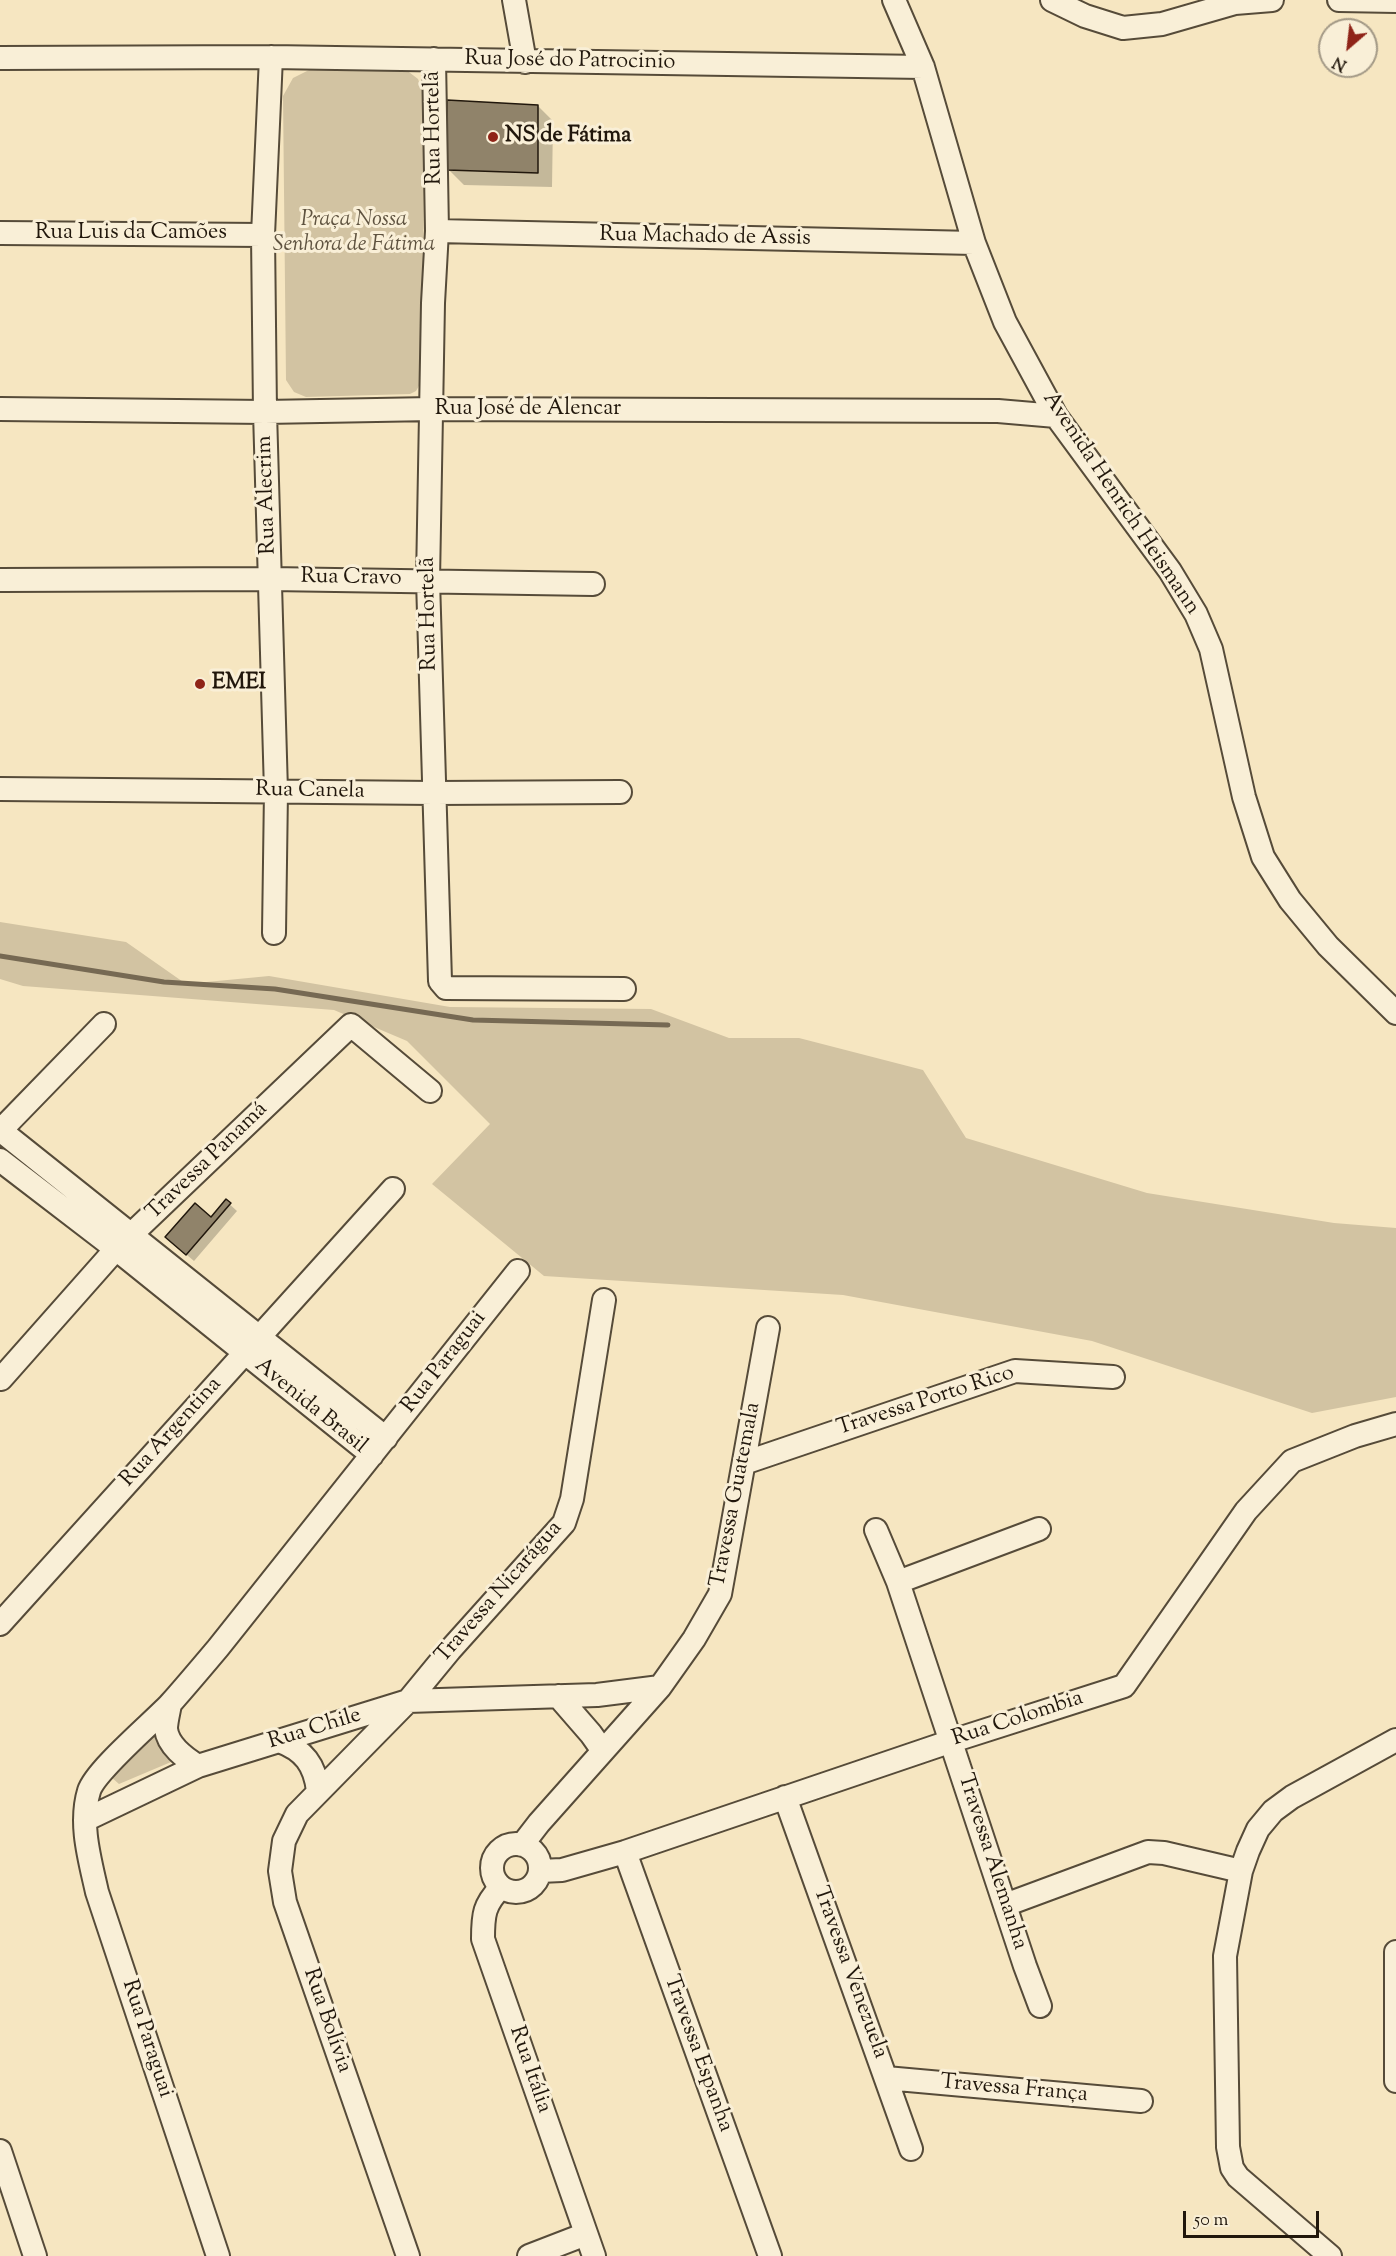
<!DOCTYPE html>
<meta charset="utf-8">
<style>
body{margin:0}
#map{position:relative;width:1396px;height:2256px;overflow:hidden;background:#f6e6c1;font-family:"Sorts Mill Goudy",serif}
canvas{display:block}
.north{position:absolute;left:1318px;top:18px;width:60px;height:60px;box-sizing:border-box;background:#f9efd7;border:2px solid #a39986;border-radius:50%;rotate:208deg;font-size:16px;font-weight:700;line-height:24px;text-align:center;color:#21170c}
.north::after{content:'';display:block;margin:auto;width:21px;height:27px;background:#8f2418;clip-path:polygon(50% 0,100% 100%,50% 72%,0 100%)}
.scale{position:absolute;left:1183px;top:2211px;width:136px;height:27px;box-sizing:border-box;border:3px solid #21170c;border-top:0;padding-left:8px;font-size:18px;line-height:21px;white-space:nowrap;color:#21170c;-webkit-text-stroke:4px #f9efd7;paint-order:stroke}
</style>
<div id="map">
<canvas width="1396" height="2256"></canvas>
<div class="north">N</div>
<div class="scale">50 m</div>
</div>
<script>
const ctx = document.querySelector('canvas').getContext('2d');
ctx.lineJoin = 'round';
function fillPath(path, color) {
  ctx.fillStyle = color;
  ctx.fill(path, 'evenodd');
}
function stroke(path, color, width, dash) {
  ctx.strokeStyle = color;
  ctx.lineWidth = width;
  ctx.lineCap = dash ? 'butt' : 'round';
  ctx.setLineDash(dash || []);
  ctx.stroke(path);
}
function label(font, color, halo, rows, align = 'center') {
  ctx.font = font + ' "Sorts Mill Goudy",serif';
  ctx.lineWidth = 6;
  ctx.setLineDash([]);
  ctx.textBaseline = 'middle';
  ctx.strokeStyle = halo;
  ctx.fillStyle = color;
  for (const [text, x, y, turn = 0] of rows) {
    ctx.save();
    ctx.translate(x, y);
    ctx.rotate((+turn || 0) * Math.PI / 180);
    ctx.textAlign = isNaN(turn) ? turn : align;
    if (halo) ctx.strokeText(text, 0, 0);
    ctx.fillText(text, 0, 0);
    ctx.restore();
  }
}
fillPath(new Path2D(`
 M311 69H405L418 79 424 95 423 379 416 391 410 394 306 397 294 392 286 380 283 96 293 78Z
 M0 922 126 942 186 984 269 976 450 1007 651 1009 729 1038H799L923 1070 966 1138 1147 1193 1334 1223 1396 1228V1397L1312 1413 1092 1341 843 1295 544 1276 432 1184 490 1124 407 1041 334 1010 23 986 0 979Z
 M148 1733 156 1734 174 1757 171 1762 119 1784 111 1777Z`), '#d2c3a2');
fillPath(new Path2D(`
 M538 106 553 121 552 187 464 185 449 170Z
 M226 1201 237 1211 194 1261 174 1244 211 1219Z`), '#0003');
stroke(new Path2D(`
 M0 956 164 982 275 989 473 1020 668 1025`), '#766953', 5);
const building = new Path2D(`
 M447 100 538 105V173L447 170Z
 M226 1199 231 1203 186 1255 165 1237 195 1203 211 1217Z`);
fillPath(building, '#90836a');
stroke(building, '#21170c', 1.5);
const minor = new Path2D(`
 M514 0 525 62
 M894 0 923 67 974 243 1005 322 1056 416 1170 571 1196 614 1211 649 1244 797 1263 857 1290 900 1328 946 1396 1013
 M1052 0 1085 16 1123 28 1162 24 1235 3 1272 0
 M1339 0 1396 1
 M271 57 263 235 265 412 276 791 274 933
 M0 58 271 57 923 67
 M434 59 437 231 433 303 428 580 440 981 446 988 624 989
 M437 231 974 243
 M0 233 263 235
 M0 409 265 412 432 409 998 411 1056 416
 M0 580 271 579 593 584
 M0 789 434 793 620 792
 M0 1130 386 1438
 M0 1131 104 1024
 M0 1160 116 1249 372 1455
 M1 1379 116 1249 351 1025 430 1091
 M744 1463 1015 1371 1113 1377
 M876 1530 898 1582 1025 1966 1040 2006
 M898 1582 1039 1529
 M0 1624 393 1189
 M558 1696 591 1734 603 1751
 M170 1704C169 1711 166 1721 166 1729 168 1746 185 1758 198 1766
 M279 1741C304 1750 315 1765 318 1791
 M785 1797 911 2149
 M85 1820 198 1766 408 1701 597 1695 660 1687
 M492 1868a24 24 0 1 1 48 0a24 24 0 1 1-48 0Z
 M522 1845 539 1823 660 1687 694 1639 720 1594 768 1328
 M625 1852 770 2256
 M540 1871 562 1870 625 1852 952 1741 1124 1686 1246 1511 1292 1461 1355 1436 1396 1424
 M501 1887C484 1905 483 1914 483 1939L594 2256
 M1005 1905 1148 1852 1164 1853 1241 1871
 M1396 1952V2081
 M886 2078 1141 2101
 M0 2151 35 2256
 M218 2256 97 1892C90 1860 79 1824 89 1791 95 1771 152 1723 170 1704 186 1686 202 1667 218 1648L518 1271
 M408 2256 285 1902 280 1871 284 1841 297 1814 408 1701 450 1650 564 1523 572 1499 604 1300
 M529 2256 586 2234
 M1330 2256 1238 2177 1232 2168 1228 2147 1225 1956 1241 1871 1248 1851 1258 1829 1273 1811 1292 1797 1396 1740`);
stroke(minor, '#564b39', 26);
stroke(minor, '#f9efd7', 22);
for (const [x, y, r, color] of [
 [493,137,6,"#8f2418"],
 [200,684,6,"#8f2418"]
]) {
  const dot = new Path2D();
  dot.arc(x, y, r, 0, 2 * Math.PI);
  ctx.fillStyle = color;
  ctx.fill(dot);
  stroke(dot, '#f9efd7', 2);
}
label('22px', '#21170c', '#f9efd7', [
 ["Rua José do Patrocinio",570,62,1],
 ["Rua Hortelã",435,128,-91],
 ["Rua Luis da Camões",131,234],
 ["Rua Machado de Assis",705,238,1],
 ["Rua José de Alencar",528,410],
 ["Rua Alecrim",268,495,-92],
 ["Avenida Henrich Heismann",1120,504,56],
 ["Rua Cravo",351,579,1],
 ["Rua Hortelã",430,614,-91],
 ["Rua Canela",310,792,1],
 ["Travessa Panamá",208,1162,-44],
 ["Rua Paraguai",445,1363,-52],
 ["Travessa Porto Rico",926,1402,-18],
 ["Avenida Brasil",310,1407,39],
 ["Rua Argentina",172,1433,-48],
 ["Travessa Guatemala",737,1495,-79],
 ["Travessa Nicarágua",500,1593,-49],
 ["Rua Colombia",1018,1720,-18],
 ["Rua Chile",315,1730,-17],
 ["Travessa Alemanha",991,1862,72],
 ["Travessa Venezuela",849,1973,70],
 ["Rua Bolívia",326,2021,71],
 ["Rua Paraguai",146,2039,72],
 ["Travessa Espanha",697,2054,70],
 ["Rua Itália",529,2070,71],
 ["Travessa França",1014,2090,5]
]);
label('bold 22px', '#21170c', '#f9efd7', [
 ["NS de Fátima",505,137],
 ["EMEI",212,684]
], 'left');
label('italic 22px', '#5f5340', '#f9efd7', [
 ["Praça Nossa",354,221],
 ["Senhora de Fátima",354,246]
]);
</script>
